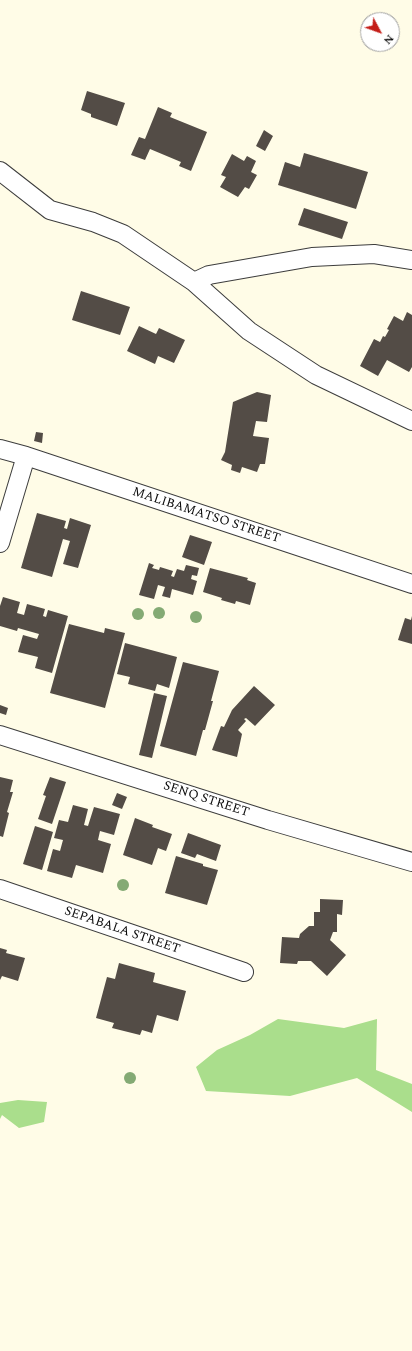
<!DOCTYPE html>
<style>
body{margin:0}
#map{position:relative;width:412px;height:1351px;overflow:hidden;background:#fffce7;font-family:Spectral,serif}
canvas{display:block}
.north{position:absolute;left:360px;top:12px;width:40px;height:40px;box-sizing:border-box;background:#fff;border:1px solid #9d9d9d;border-radius:50%;rotate:131deg;font-size:11px;font-weight:700;line-height:16px;text-align:center;color:#0a0a0a}
.north::after{content:'';display:block;margin:auto;width:14px;height:18px;background:#c41e18;clip-path:polygon(50% 0,100% 100%,50% 72%,0 100%)}
</style>
<div id="map">
<canvas width="412" height="1351"></canvas>
<div class="north">N</div>
</div>
<script>
const ctx = document.querySelector('canvas').getContext('2d');
ctx.lineJoin = 'round';
function fillPath(path, color) {
  ctx.fillStyle = color;
  ctx.fill(path, 'evenodd');
}
function stroke(path, color, width, dash) {
  ctx.strokeStyle = color;
  ctx.lineWidth = width;
  ctx.lineCap = dash ? 'butt' : 'round';
  ctx.setLineDash(dash || []);
  ctx.stroke(path);
}
function label(font, color, halo, rows, align = 'center') {
  ctx.font = font + ' Spectral,serif';
  ctx.lineWidth = 4;
  ctx.setLineDash([]);
  ctx.textBaseline = 'middle';
  ctx.strokeStyle = halo;
  ctx.fillStyle = color;
  for (const [text, x, y, turn = 0] of rows) {
    ctx.save();
    ctx.translate(x, y);
    ctx.rotate((+turn || 0) * Math.PI / 180);
    ctx.textAlign = isNaN(turn) ? turn : align;
    if (halo) ctx.strokeText(text, 0, 0);
    ctx.fillText(text, 0, 0);
    ctx.restore();
  }
}
fillPath(new Path2D(`
 M278 1019 344 1028 377 1019 376 1070 412 1084V1112L357 1078 290 1096 206 1091 196 1067 217 1050 250 1035Z
 M18 1100 47 1102 44 1122 19 1128 2 1115 0 1119V1103Z`), '#aade8c');
fillPath(new Path2D(`
 M87 91 125 103 117 126 91 117V114L81 110Z
 M158 107 172 113 170 117 207 132 191 171 179 166 181 162 150 149 145 160 131 155 139 137 145 139Z
 M264 130 273 136 265 151 256 146Z
 M304 153 368 172 356 209 278 185 285 162 300 167Z
 M232 154 244 161 247 156 256 161 251 172 257 175 249 189 245 187 238 197 220 187 226 177 221 175Z
 M304 208 348 222 342 239 298 225Z
 M81 291 130 307 120 335 72 320Z
 M407 312 412 315V367L409 372 387 360 378 376 360 366 374 339 380 342 383 336 385 337 389 330 387 329 394 316 403 321Z
 M139 326 156 334 159 328 185 340 174 363 158 356 155 364 127 351Z
 M257 392 271 395 267 422 256 421 253 436 269 438 265 464H260L257 472 242 467 240 473 231 470 232 465 221 460 225 452 233 402Z
 M36 432 43 433 42 443 34 441Z
 M37 513 66 521 64 528 67 529 70 518 91 525 78 568 63 564 70 541 63 539 52 577 21 568Z
 M190 535 212 542 204 565 182 557Z
 M149 563 154 565 152 568 159 570 160 567 173 571 171 576 174 577 177 569 184 571 186 565 199 568 197 576 192 575 191 579 197 581 193 595 172 589 170 598 162 596 165 587 158 585 154 599 139 595Z
 M210 568 248 578 247 580 256 583 250 605 236 601 235 604 221 600 222 598 203 592Z
 M3 597 20 602 17 613 24 615 27 604 45 609 43 616 46 617 48 610 68 616 52 673 35 668 38 657 18 652 23 635 37 639 39 634 18 628 17 631 0 626V606Z
 M412 616V644L398 640 405 618 411 620Z
 M69 624 104 633 105 628 125 633 105 708 50 693Z
 M125 643 177 657 169 688 157 684 155 691 128 684 130 677 117 674Z
 M183 662 219 671 211 701H213L205 730H203L196 756 160 746Z
 M254 686 275 705 255 726 246 718 244 719 246 721 238 730 242 734 237 757 212 750 221 726 224 727 232 710Z
 M154 693 167 696 152 758 139 755Z
 M0 705 8 708 6 715 0 713Z
 M0 777 13 780 10 792H13L7 812 9 813 3 837 0 836Z
 M50 777 66 782 52 824 38 819 46 796 43 795Z
 M117 793 127 797 122 809 112 805Z
 M73 805 88 809 84 825 88 826 94 807 120 814 114 835 100 831 98 840 111 844 103 873 76 865 72 878 47 871 53 849 60 851 63 840 54 838 59 820 68 822Z
 M135 818 153 825 152 827 172 834 166 851 158 848 152 865 123 855Z
 M35 826 53 832 42 870 23 864Z
 M188 833 221 845 216 861 197 854 195 858 181 853Z
 M176 856 203 864V866L218 870 207 905 165 893Z
 M320 899 343 900 342 915 337 914V932H333L330 940 346 955 327 976 311 961H298L297 964 280 963 282 937 299 938 300 934 309 926H314V912H320Z
 M0 948 7 950 6 953 25 958 18 981 2 976 0 980Z
 M119 963 155 973 153 982 186 991 178 1021 157 1015 152 1033 142 1030 140 1035 112 1028 114 1023 96 1018 107 977 115 979Z`), '#534c46');
const minor = new Path2D(`
 M0 171 50 210 93 222 123 234 194 282 249 331 316 375 412 421
 M194 282 209 275 312 257 374 254 412 260
 M0 449 26 456 412 584
 M0 543 26 456
 M0 735 268 820 412 862
 M0 889 244 972`);
stroke(minor, '#3d3d3d', 20);
stroke(minor, '#fff', 18);
ctx.fillStyle = '#84aa74';
for (const [x, y] of [
 [159,613],
 [138,614],
 [196,617],
 [123,885],
 [130,1078]
]) {
  ctx.beginPath();
  ctx.arc(x, y, 6, 0, 2 * Math.PI);
  ctx.fill();
}
label('13px', '#0a0a0a', '#fff', [
 ["MALIBAMATSO STREET",206,516,18],
 ["SENQ STREET",206,800,18],
 ["SEPABALA STREET",122,931,19]
]);
</script>
